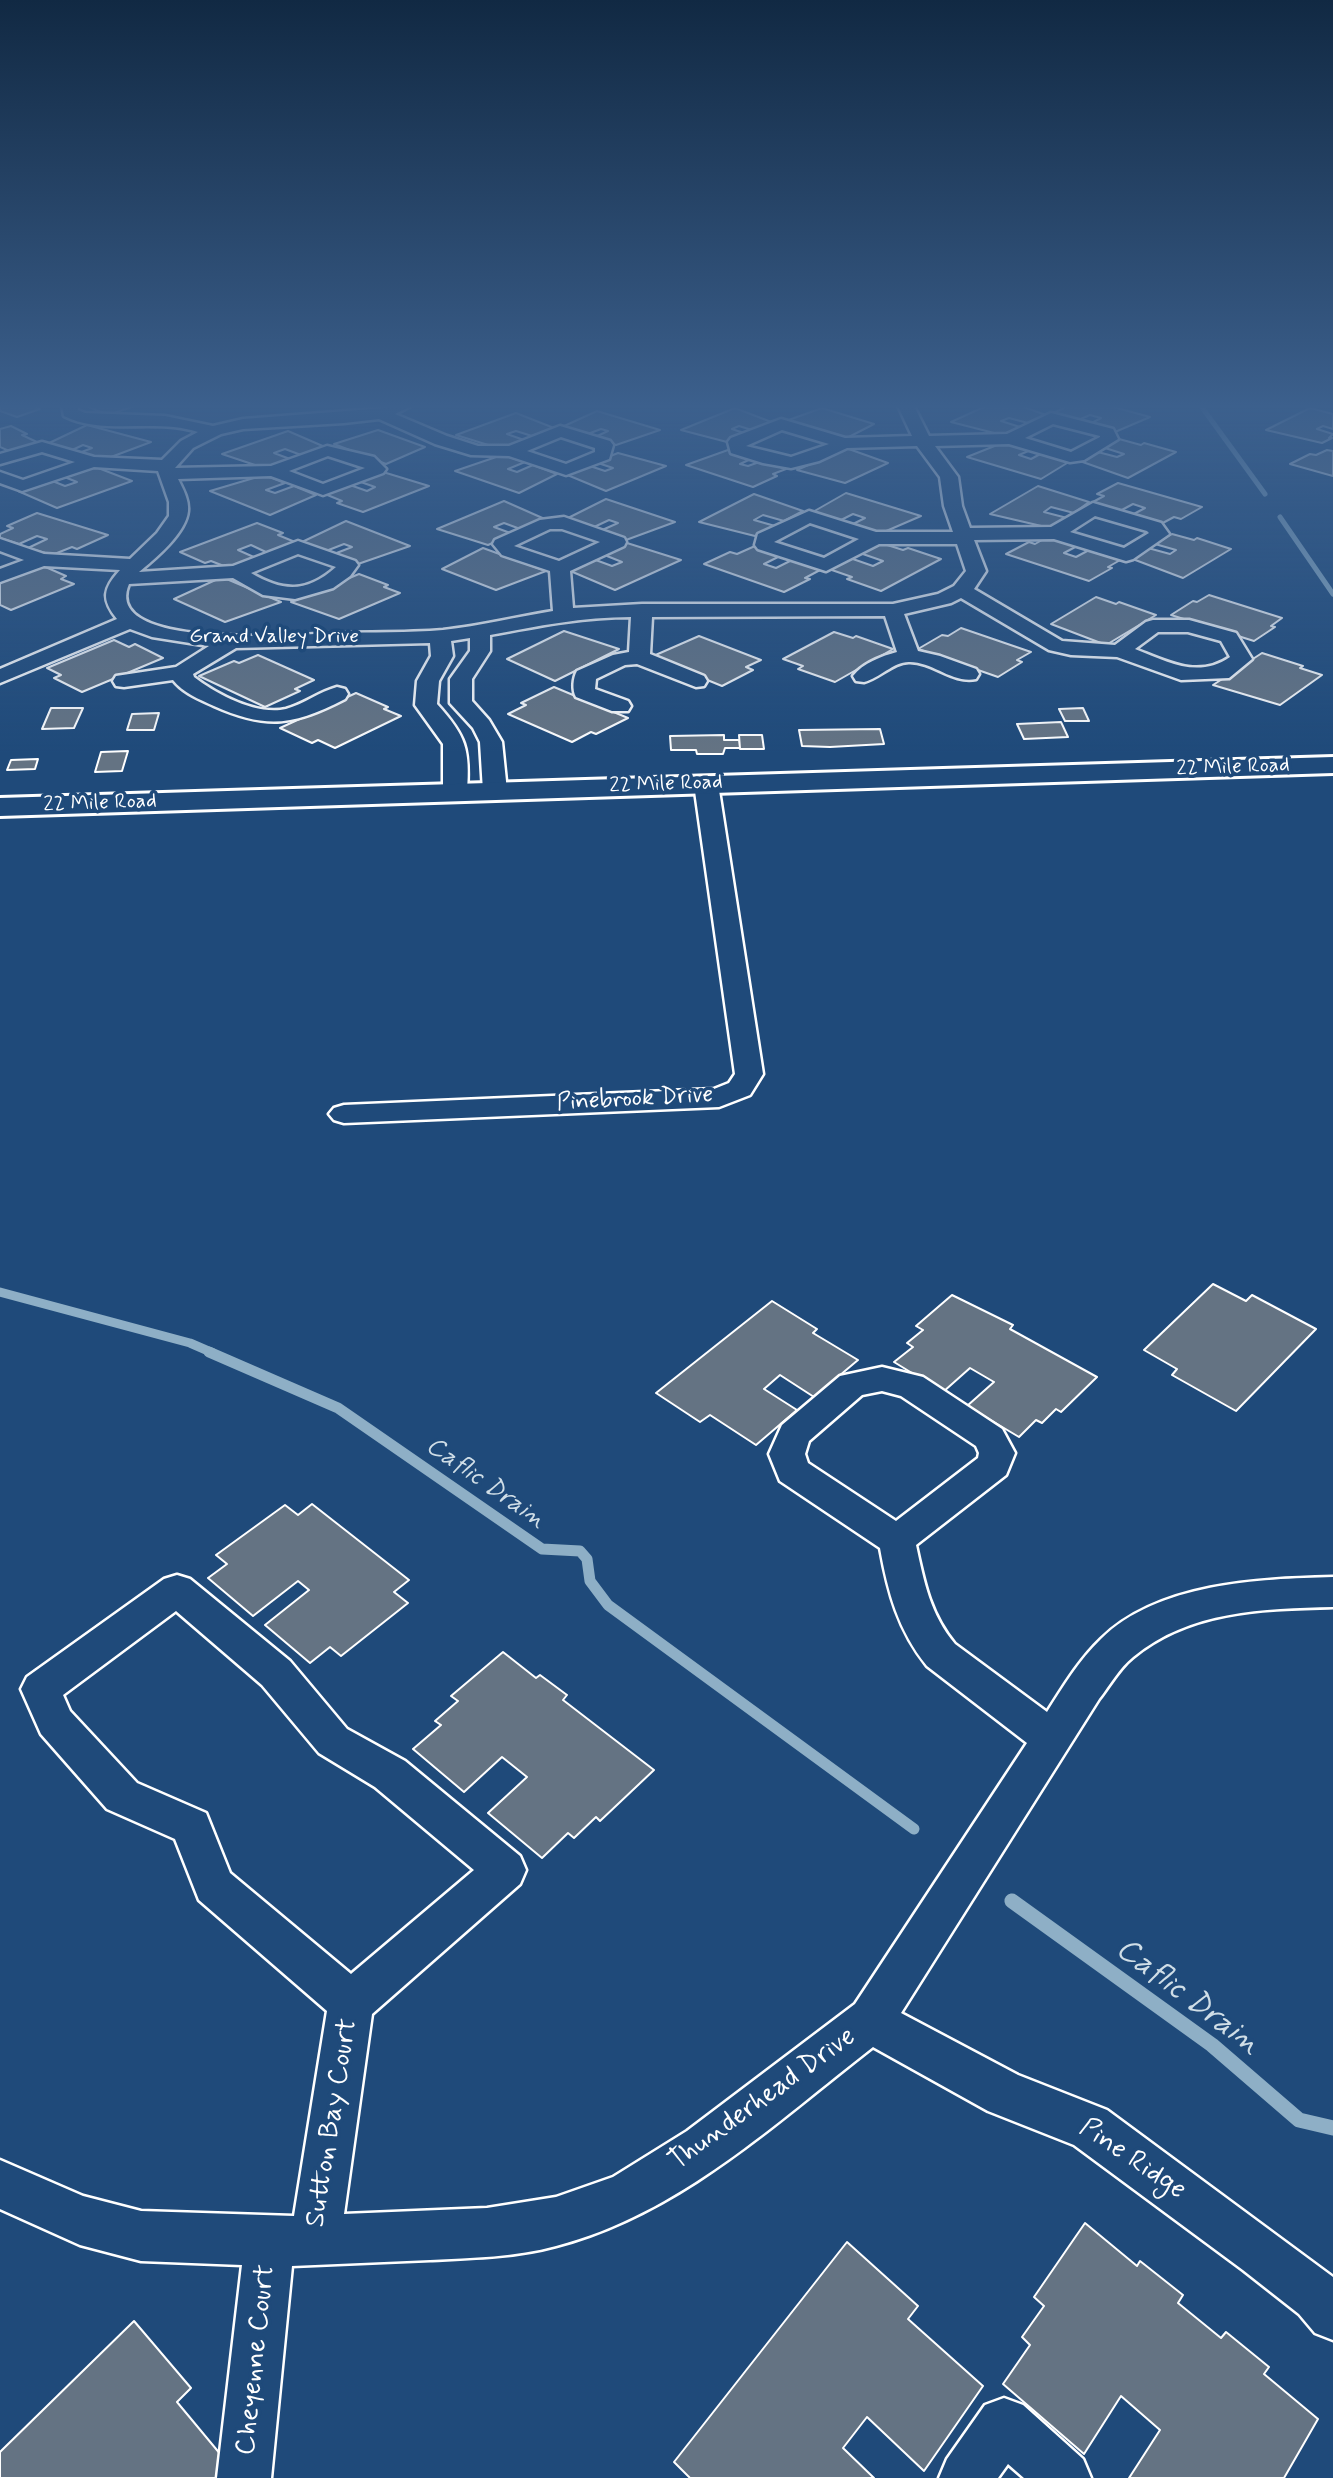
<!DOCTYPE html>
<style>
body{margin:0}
canvas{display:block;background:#1f4a7a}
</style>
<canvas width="1333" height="2478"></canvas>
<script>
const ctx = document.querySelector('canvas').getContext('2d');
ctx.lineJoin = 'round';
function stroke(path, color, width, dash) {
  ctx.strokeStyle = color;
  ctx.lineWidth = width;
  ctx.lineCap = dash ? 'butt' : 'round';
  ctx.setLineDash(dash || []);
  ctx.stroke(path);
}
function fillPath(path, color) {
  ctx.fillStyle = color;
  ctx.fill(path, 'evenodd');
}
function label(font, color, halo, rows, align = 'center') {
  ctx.font = font + ' Mynerve,sans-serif';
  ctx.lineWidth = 7;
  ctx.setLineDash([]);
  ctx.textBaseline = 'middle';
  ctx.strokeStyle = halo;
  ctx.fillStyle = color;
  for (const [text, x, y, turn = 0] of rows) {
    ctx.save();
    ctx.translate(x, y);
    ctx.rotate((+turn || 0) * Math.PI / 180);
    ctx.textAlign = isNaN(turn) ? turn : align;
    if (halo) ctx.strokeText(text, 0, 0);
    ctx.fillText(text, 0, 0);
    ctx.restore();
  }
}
stroke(new Path2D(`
 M1201 406 1265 494
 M1280 517 1333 594`), '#8eafc6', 5);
stroke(new Path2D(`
 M0 1292 190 1343 213 1353`), '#8eafc6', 9);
stroke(new Path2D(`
 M209 1352 338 1408 542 1549 580 1551 587 1559 590 1581 608 1605 914 1829`), '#8eafc6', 11);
stroke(new Path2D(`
 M1012 1901 1212 2045 1299 2120 1333 2128`), '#8eafc6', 15);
const building = new Path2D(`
 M0 406H39L36 407 40 409 17 417 0 411Z
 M86 406H135L108 415Z
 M986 406H1021L1046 415 1028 423 1009 418 1001 421 1020 427 1002 435 951 422Z
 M1110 406 1150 417 1115 432 1088 425 1101 418 1090 415 1076 421 1051 414 1064 408 1059 407Z
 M735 408 774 423 755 431 739 426 732 429 747 434 727 442 681 430Z
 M822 408 874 424 843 440 783 422Z
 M1310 408 1333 414V429L1323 426 1317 429 1333 434 1329 438H1332L1322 443 1266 430Z
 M597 411 660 430 616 445 593 438 608 431 601 429 585 435 562 427Z
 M516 413 554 428 532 436 516 431 507 434 524 440 501 449 456 435Z
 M87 425 151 442 103 460 79 453 92 448 83 445 70 451 47 444Z
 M11 426 27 434 22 435 39 443 9 451 0 447V429Z
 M378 430 425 447 386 464 334 444Z
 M288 431 325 447 301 455 285 449 274 453 290 459 264 468 222 454Z
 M1119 439 1141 445 1144 443 1176 452 1128 478 1077 460 1094 451 1117 457 1124 454 1102 447Z
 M1007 441 1033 449 1019 455 1031 459 1044 452 1072 460 1041 479 967 457Z
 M846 448 888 463 845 483 797 470Z
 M728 450 753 458 740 464 748 466 762 461 786 469 773 474 777 476 753 487 686 465Z
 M1327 450 1333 451V476L1290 464 1310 454 1316 455Z
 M618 453 666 466 606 491 565 474 587 465 605 471 613 468 595 462Z
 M502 455 525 462 508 469 517 472 533 465 557 474 519 493 455 471Z
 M93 466 132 481 57 508 18 491 50 480 65 486 77 482 62 476Z
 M383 472 429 486 363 512 337 503 342 501 325 494 350 485 367 491 375 487 358 481Z
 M264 475 285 483 266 490 275 493 294 486 316 495 270 515 210 491Z
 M1118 483 1202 507 1181 519 1174 517 1159 525 1130 516 1145 508 1133 504 1118 512 1091 503 1104 496 1097 494Z
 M1038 486 1089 502 1074 513 1051 507 1044 512 1067 518 1050 528 990 514Z
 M846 493 921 516 877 535 849 526 865 518 853 514 837 522 811 513Z
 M754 494 803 511 784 521 763 515 754 520 775 526 755 536 699 522Z
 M606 499 675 522 626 540 600 531 618 523 609 520 592 528 566 519Z
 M504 501 547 520 523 530 504 523 494 527 513 534 488 545 437 529Z
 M37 513 108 535 77 549 72 547 52 555 28 548 47 539 37 536 19 544 0 538V534L13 528 7 526Z
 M346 521 410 546 358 564 334 554 352 547 344 544 326 551 302 542Z
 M257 523 283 533 278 535 295 542 268 553 251 545 238 550 256 558 229 568 211 561 205 563 180 552Z
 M1172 534 1194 540 1197 538 1231 549 1183 578 1130 558 1148 548 1170 554 1176 550 1155 544Z
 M1049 536 1079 545 1064 553 1076 557 1091 549 1122 559 1108 567 1112 568 1089 581 1006 554 1029 542 1035 544Z
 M627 543 681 560 615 590 568 570 593 559 612 566 622 562 602 554Z
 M881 543 903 550 908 548 941 559 881 591 847 579 852 577 829 569 850 558 873 566 883 561 860 553Z
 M755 546 782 555 764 564 776 568 794 559 822 569 805 578 810 579 784 592 704 564 730 552 737 554Z
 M483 548 546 571 496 590 442 569Z
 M41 565 66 576 61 579 74 584 11 610 0 605V580Z
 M359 574 388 585 384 587 400 593 339 619 291 602Z
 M222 577 281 602 225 622 174 599Z
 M1209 595 1282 618 1271 626 1275 627 1254 641 1171 615 1193 601 1197 602Z
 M1096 597 1116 604 1119 602 1156 615 1106 645 1051 624Z
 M961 628 1031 652 1017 660 1022 662 998 677 918 649 942 635 948 636Z
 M564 631 619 649 555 681 507 659Z
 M834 632 853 638 856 636 893 649 835 682 798 669 803 666 783 659Z
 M699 636 761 660 746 667 753 670 722 686 651 657Z
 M114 640 129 647 135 644 163 658 82 692 54 678 61 675 47 668Z
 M1262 653 1303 666 1300 668 1322 675 1280 705 1213 685Z
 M258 655 314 680 295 689 300 691 265 707 199 676 234 661 239 663Z
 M554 687 628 718 596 734 591 732 572 742 508 714 526 705 521 703Z
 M356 693 388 707 384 709 401 716 335 748 318 740 312 743 280 728Z
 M51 708H83L74 728 42 729Z
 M1083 708 1089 721H1065L1059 709Z
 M159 713 154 730H127L132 714Z
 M1061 722 1068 737 1024 739 1017 724Z
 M880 729 884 744 830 747 802 746 799 730Z
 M724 735V740H739L740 748H725L723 754H697L696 750H671L670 736Z
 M739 735H762L764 749H740Z
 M128 751 122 771 95 772 101 752Z
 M38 759 35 769 7 770 11 760Z
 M1213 1284 1246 1301 1252 1295 1316 1329 1236 1411 1172 1375 1177 1369 1144 1350Z
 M952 1295 1013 1325 1010 1329 1097 1377 1061 1412 1056 1409 1042 1423 1036 1420 1019 1437 967 1406 994 1382 970 1368 943 1392 894 1362 913 1347 907 1343 923 1330 916 1326Z
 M772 1301 817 1329 813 1333 858 1360 814 1397 780 1375 764 1389 797 1410 756 1445 710 1415 700 1422 656 1393Z
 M312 1504 409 1580 394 1592 408 1603 341 1656 330 1647 310 1663 265 1625 309 1590 298 1581 253 1616 208 1578 227 1564 216 1555 285 1505 298 1515Z
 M503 1652 536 1678 540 1675 567 1695 563 1700 654 1770 600 1821 596 1817 574 1838 568 1833 542 1858 488 1813 527 1777 502 1757 464 1792 413 1749 441 1725 435 1721 458 1701 451 1696Z
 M1085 2223 1137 2266 1140 2261 1183 2295 1178 2303 1221 2338 1226 2332 1269 2367 1264 2374 1318 2419 1284 2478H1129L1160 2430 1121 2396 1084 2454 1003 2384 1030 2345 1022 2337 1044 2306 1034 2297Z
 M847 2242 918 2306 908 2319 983 2386 924 2471 867 2417 843 2448 874 2478H690L674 2462Z
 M134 2321 191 2388 177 2402 236 2473 231 2478H0V2452Z`);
fillPath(building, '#647383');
stroke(building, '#fff', 2);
const minor = new Path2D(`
 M62 406H78V410L85 413 165 416 213 426 243 419 411 406 395 414 447 436 478 446H509L560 426 610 441 613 445 609 459 566 475 509 456 471 455 435 444 379 419 344 423 243 429 221 434 193 448 175 468 271 466 327 446 374 457 386 469 383 473 323 495 271 476 178 479C183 489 189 500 188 511 186 533 155 559 139 572L233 566 298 541 355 561 358 565 350 576 333 588 295 599 263 595 233 578 129 584C100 652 304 634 336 633 372 632 408 633 443 630 480 626 516 617 553 611L550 571 502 555 493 544 495 540 540 520 564 517 624 538 626 542 624 546 570 571 573 608 642 604H893L938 594 954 586 966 571 957 544H879L826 571 758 549 755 545 758 534 809 511 876 532H953L944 506 940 477 917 446 847 448 819 461 791 468 763 463 731 453 728 442 731 438 781 419 845 438 912 436 898 406H914L929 436 1007 434 1051 413 1113 429 1118 439 1084 460 1070 462 1009 444 935 446 958 477 962 506 970 528 1051 527 1093 503 1161 523 1169 534 1133 559 1126 561 1054 539 974 540 986 571 974 589 1062 641 1115 645 1146 622 1153 620H1189L1236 633 1252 659 1229 678 1181 680 1117 657 1071 655 1049 650 961 598 951 603 904 614 918 651 940 656 976 669 979 674 976 679C953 684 933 662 910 662 894 661 880 678 864 682L856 681 853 676C863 663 882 656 897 652L885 616 652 617 650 654 704 676 707 681 704 686 696 687 637 664 625 665 596 679 595 689 628 701 631 706 628 711H612L576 697C572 690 573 678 577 671L613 655 629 652 631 617C583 617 538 626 490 635V651L472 679V701L489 720 502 742 507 791 503 796H487L483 791 480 742 473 728 450 703V679L470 651V638L451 641 453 656 439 681 437 704C466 736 470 749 467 792L463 797H447L443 792V744L415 705 417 681 431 656 430 643 236 648 193 674 194 677C216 694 257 716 286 709 304 704 319 692 337 687L345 689 348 694 345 699C294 725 268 730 214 706 199 699 183 693 173 680L124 687 116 686 113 681 116 676 176 667 209 646 152 637 130 629 0 683V669L117 619C101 599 103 589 120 570L44 566 0 582V569L24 560 0 551V539L44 554 130 559 157 533 169 516V502L158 471 94 467 22 491 0 483V472L23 480 75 462 42 452 0 464V454L42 442 94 457 162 460 181 441 198 432C155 418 104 436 64 416ZM1053 424 1100 436V437L1071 452 1025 438ZM782 430 829 444 791 457 746 446ZM561 437 595 448V452L566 464 527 451ZM328 456 365 468 323 484 289 471ZM1095 516 1147 531 1149 533 1124 548 1070 532ZM810 523 859 539 824 558 774 542ZM550 529H562L600 542 559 561 514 546ZM298 554 336 567C307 593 283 592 251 573ZM1158 632H1188L1221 641 1230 657C1198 679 1168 662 1135 649Z
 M706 777 714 779 718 784 763 1074 750 1095 719 1107 344 1123 334 1120 329 1114 334 1108 344 1105 714 1089 729 1083 735 1074 694 784 698 779Z
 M882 1367 923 1377 1002 1429 1015 1453 1006 1475 916 1545C924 1582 930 1614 955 1644L1047 1712C1063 1687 1079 1660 1101 1639 1158 1583 1258 1579 1333 1577V1607C1263 1609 1190 1610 1133 1657 1119 1668 1110 1685 1099 1699L901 2013 1018 2075 1107 2110 1333 2277V2340L1315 2333 1299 2314 1243 2270 1074 2145 988 2111 873 2047C775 2123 679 2214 556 2246 516 2257 472 2258 430 2260 384 2262 337 2264 292 2266L271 2478H217L242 2265 141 2261 80 2245 0 2209V2160L83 2196 141 2211 294 2216 327 2011 199 1900 175 1839 107 1809 41 1734 21 1689 27 1677 164 1579 177 1575 190 1579 290 1661 347 1729 405 1761 520 1856 526 1870 520 1884 372 2014 344 2214 487 2208 556 2197 613 2177 687 2131 855 2004 1027 1743 927 1666C898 1630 888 1592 880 1548L780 1481 769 1454 782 1425 840 1376ZM882 1391 901 1396 976 1446 979 1453 978 1458 896 1521 808 1463 805 1454 809 1441 862 1395ZM176 1611 262 1685 319 1753 375 1787 474 1870 351 1974 230 1873 206 1813 137 1783 70 1711 63 1695Z
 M1004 2398 1023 2405 1083 2459 1091 2478H1024L1008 2464 998 2478H939L947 2459 985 2405Z`);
const tertiary = new Path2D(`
 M1333 757V773L0 816V798Z`);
stroke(minor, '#fff', 5);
stroke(tertiary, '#fff', 6);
fillPath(minor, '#1f4a7a');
fillPath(tertiary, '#1f4a7a');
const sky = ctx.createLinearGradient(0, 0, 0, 753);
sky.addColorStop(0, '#112943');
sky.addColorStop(0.54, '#3c608d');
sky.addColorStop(1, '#3c608d00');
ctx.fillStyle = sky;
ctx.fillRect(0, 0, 1333, 753);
label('21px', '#fff', '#1f4a7a', [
 ["Grand Valley Drive",274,638],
 ["22 Mile Road",1233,768,-2],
 ["22 Mile Road",666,785,-2],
 ["22 Mile Road",100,804,-2]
]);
label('24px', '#fff', '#1f4a7a', [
 ["Pinebrook Drive",635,1100,-3]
]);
label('italic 26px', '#d0dee7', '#1f4a7a', [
 ["Caflic Drain",485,1484,35]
]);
label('28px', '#fff', '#1f4a7a', [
 ["Thunderhead Drive",763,2100,-36],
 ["Sutton Bay Court",333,2123,-81],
 ["Pine Ridge",1132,2160,34],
 ["Cheyenne Court",257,2360,-84]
]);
label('italic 32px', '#d0dee7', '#1f4a7a', [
 ["Caflic Drain",1187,1998,37]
]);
</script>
